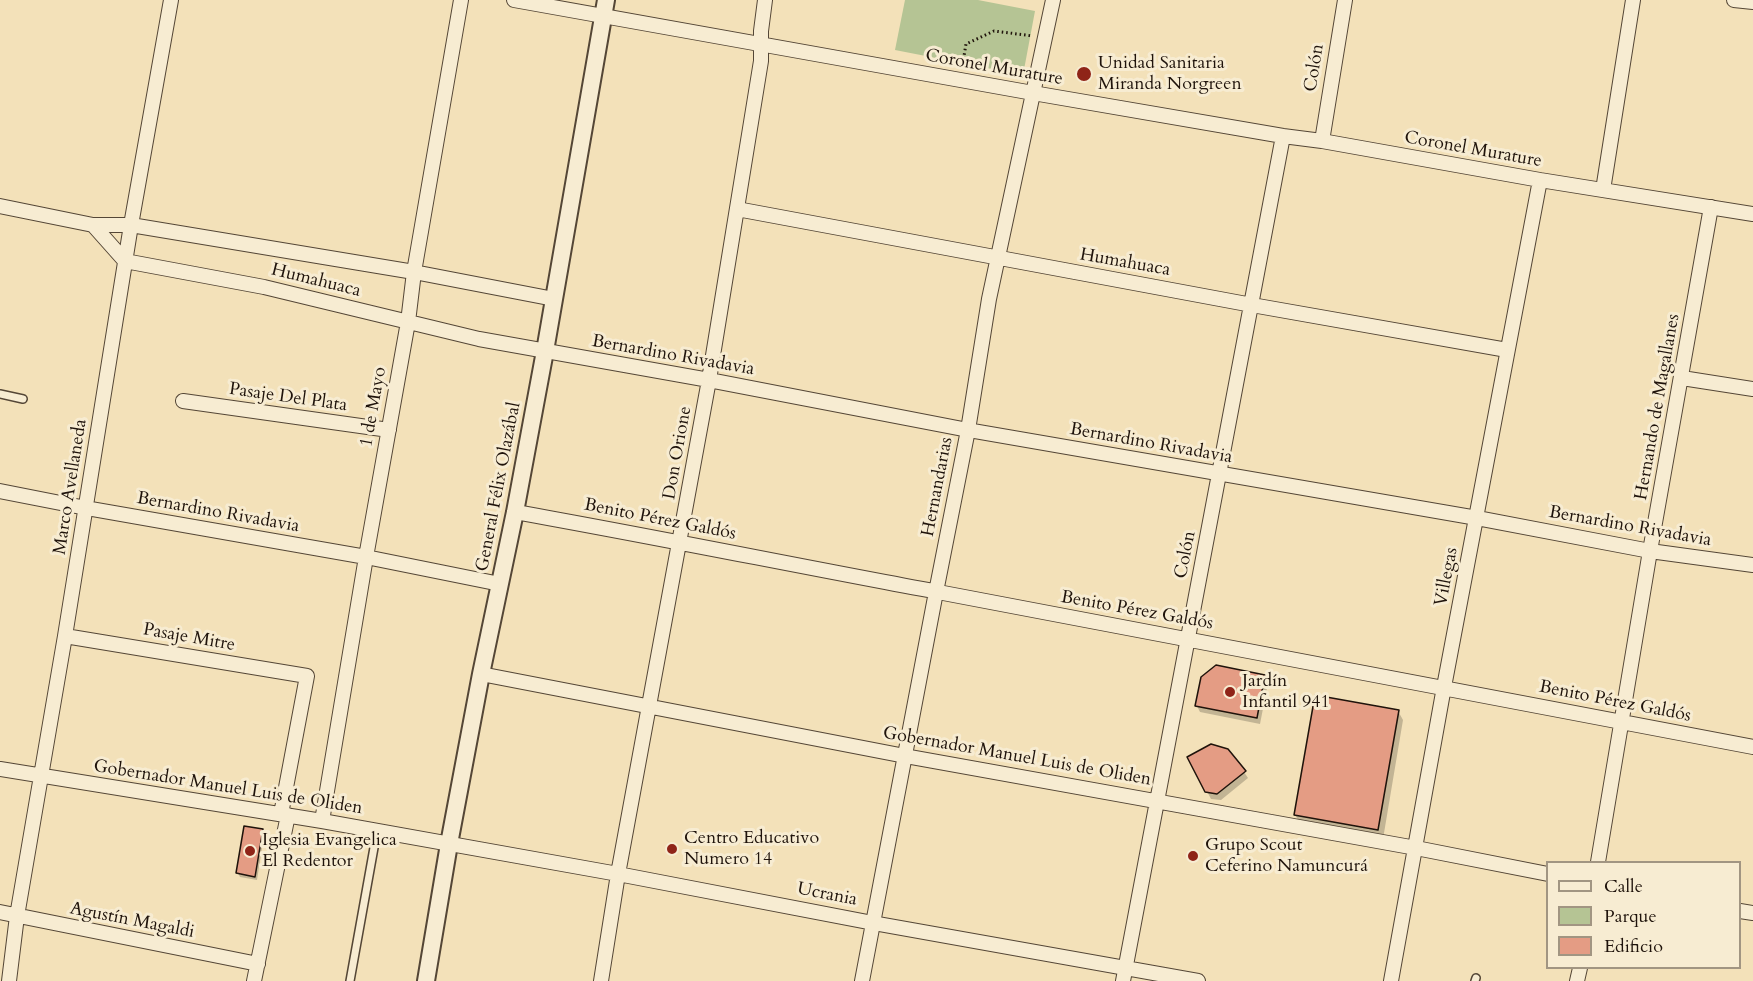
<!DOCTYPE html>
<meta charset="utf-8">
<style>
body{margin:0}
#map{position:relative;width:1753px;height:981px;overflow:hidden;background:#f3e1b9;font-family:Cardo,serif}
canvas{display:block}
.legend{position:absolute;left:1546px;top:861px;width:195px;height:108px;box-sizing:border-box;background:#f7ecd2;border:2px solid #a19582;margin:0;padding:8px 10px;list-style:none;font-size:18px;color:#1f130b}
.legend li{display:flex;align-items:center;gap:12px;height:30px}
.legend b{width:30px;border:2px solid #a19582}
</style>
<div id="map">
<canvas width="1753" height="981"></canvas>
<ul class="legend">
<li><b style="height:8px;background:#f7ecd2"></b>Calle</li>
<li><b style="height:16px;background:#b5c494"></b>Parque</li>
<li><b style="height:16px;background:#e49c84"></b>Edificio</li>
</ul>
</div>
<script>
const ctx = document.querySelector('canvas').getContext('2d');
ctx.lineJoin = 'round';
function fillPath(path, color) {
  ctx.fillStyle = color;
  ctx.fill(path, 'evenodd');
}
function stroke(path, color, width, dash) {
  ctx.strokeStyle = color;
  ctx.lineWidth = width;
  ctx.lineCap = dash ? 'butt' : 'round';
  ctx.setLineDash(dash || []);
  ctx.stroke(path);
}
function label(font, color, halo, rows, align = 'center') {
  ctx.font = font + ' Cardo,serif';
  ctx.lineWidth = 6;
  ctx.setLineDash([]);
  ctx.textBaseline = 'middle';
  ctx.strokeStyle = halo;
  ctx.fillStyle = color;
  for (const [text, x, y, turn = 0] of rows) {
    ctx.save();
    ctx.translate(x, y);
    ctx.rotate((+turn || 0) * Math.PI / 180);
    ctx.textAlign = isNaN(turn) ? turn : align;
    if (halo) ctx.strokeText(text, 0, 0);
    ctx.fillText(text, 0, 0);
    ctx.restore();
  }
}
fillPath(new Path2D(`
 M905 0H978L1035 11 1023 75 895 50Z`), '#b5c494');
fillPath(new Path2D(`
 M1264 676 1268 683 1260 724 1200 712 1197 706Z
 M1398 711 1403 720 1383 839 1301 824 1295 815Z
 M1189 757 1244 772 1248 778 1221 800 1211 799Z
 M262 831 264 835 257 880 240 877 238 873Z`), '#0003');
const building = new Path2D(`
 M1216 665 1265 675 1257 718 1195 706 1201 677Z
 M1315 695 1399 710 1378 830 1294 815Z
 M1211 744 1228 749 1246 771 1217 794 1205 792 1187 757Z
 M244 826 263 829 255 877 236 873Z`);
fillPath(building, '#e49c84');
stroke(building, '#1f130b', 1.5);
const service = new Path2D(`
 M0 394 23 399
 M350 981 377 831
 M1475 981 1476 978`);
const minor = new Path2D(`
 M514 0 1033 93 1283 136 1322 141 1540 180 1753 214
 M1734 0 1753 2
 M1322 141 1345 0
 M1603 190 1633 0
 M0 206 93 225H131L414 272 554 299
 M737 209 1252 305 1507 350
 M93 225 125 261 264 287 479 339 709 380 968 430 1477 518 1650 551 1753 565
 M1682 378 1753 389
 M183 401 389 430
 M0 491 86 508 366 557 500 584
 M515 512C656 537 797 566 938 592 1210 643 1482 694 1753 747
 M65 636 307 676 281 814
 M481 674 905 756 1416 848 1548 874
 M0 769 322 821 618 874 873 923 1198 981
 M322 821 366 557 408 322 414 272 461 0
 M1598 862 1650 551 1711 207
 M1740 911 1753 913
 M0 912 258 964
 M9 981 17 916 65 636 131 225 171 0
 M254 981 288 815
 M601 981 618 874 709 380 761 61V31L765 0
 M862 981 936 592 968 430 989 299 1053 0
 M1123 981 1283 136
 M1391 981 1444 687 1540 180
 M1577 981 1580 968`);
const tertiary = new Path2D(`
 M426 981 449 844 481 674 515 512 545 351 606 0`);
stroke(service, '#544636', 10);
stroke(minor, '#544636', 16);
stroke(tertiary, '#544636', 20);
stroke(new Path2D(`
 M962 68 966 44 994 31 1033 36`), '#1f130b', 3, [1.5, 3]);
stroke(service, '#f7ecd2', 7);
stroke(minor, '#f7ecd2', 14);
stroke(tertiary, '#f7ecd2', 16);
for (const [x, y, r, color] of [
 [1084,74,8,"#8f2418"],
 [1230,692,6,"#8f2418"],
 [672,849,6,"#8f2418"],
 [250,851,6,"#8f2418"],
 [1193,856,6,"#8f2418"]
]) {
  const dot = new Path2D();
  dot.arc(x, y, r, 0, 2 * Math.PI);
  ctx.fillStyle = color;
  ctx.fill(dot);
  stroke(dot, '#f7ecd2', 2);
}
label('18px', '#1f130b', '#f7ecd2', [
 ["Unidad Sanitaria",1098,64],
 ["Miranda Norgreen",1098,85],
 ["Jardín",1242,682],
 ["Infantil 941",1242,703],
 ["Centro Educativo",684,839],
 ["Numero 14",684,860],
 ["Iglesia Evangelica",262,841],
 ["El Redentor",262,862],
 ["Grupo Scout",1205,846],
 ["Ceferino Namuncurá",1205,867]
], 'left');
label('18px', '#1f130b', '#f7ecd2', [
 ["Coronel Murature",994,68,10],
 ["Colón",1315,68,-81],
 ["Coronel Murature",1473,150,10],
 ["Humahuaca",1125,263,10],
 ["Humahuaca",316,281,14],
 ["Bernardino Rivadavia",673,356,10],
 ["Pasaje Del Plata",288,398,8],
 ["1 de Mayo",374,407,-80],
 ["Hernando de Magallanes",1658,407,-80],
 ["Bernardino Rivadavia",1151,444,10],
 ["Don Orione",678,453,-80],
 ["Marco Avellaneda",71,487,-81],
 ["General Félix Olazábal",499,487,-79],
 ["Hernandarias",938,487,-79],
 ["Bernardino Rivadavia",218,513,10],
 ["Benito Pérez Galdós",660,520,11],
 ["Bernardino Rivadavia",1630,527,10],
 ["Colón",1186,555,-79],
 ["Villegas",1447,577,-79],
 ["Benito Pérez Galdós",1137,611,10],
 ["Pasaje Mitre",189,638,10],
 ["Benito Pérez Galdós",1615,702,11],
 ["Gobernador Manuel Luis de Oliden",1017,757,10],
 ["Gobernador Manuel Luis de Oliden",228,788,9],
 ["Ucrania",827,895,11],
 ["Agustín Magaldi",132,921,11]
]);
</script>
